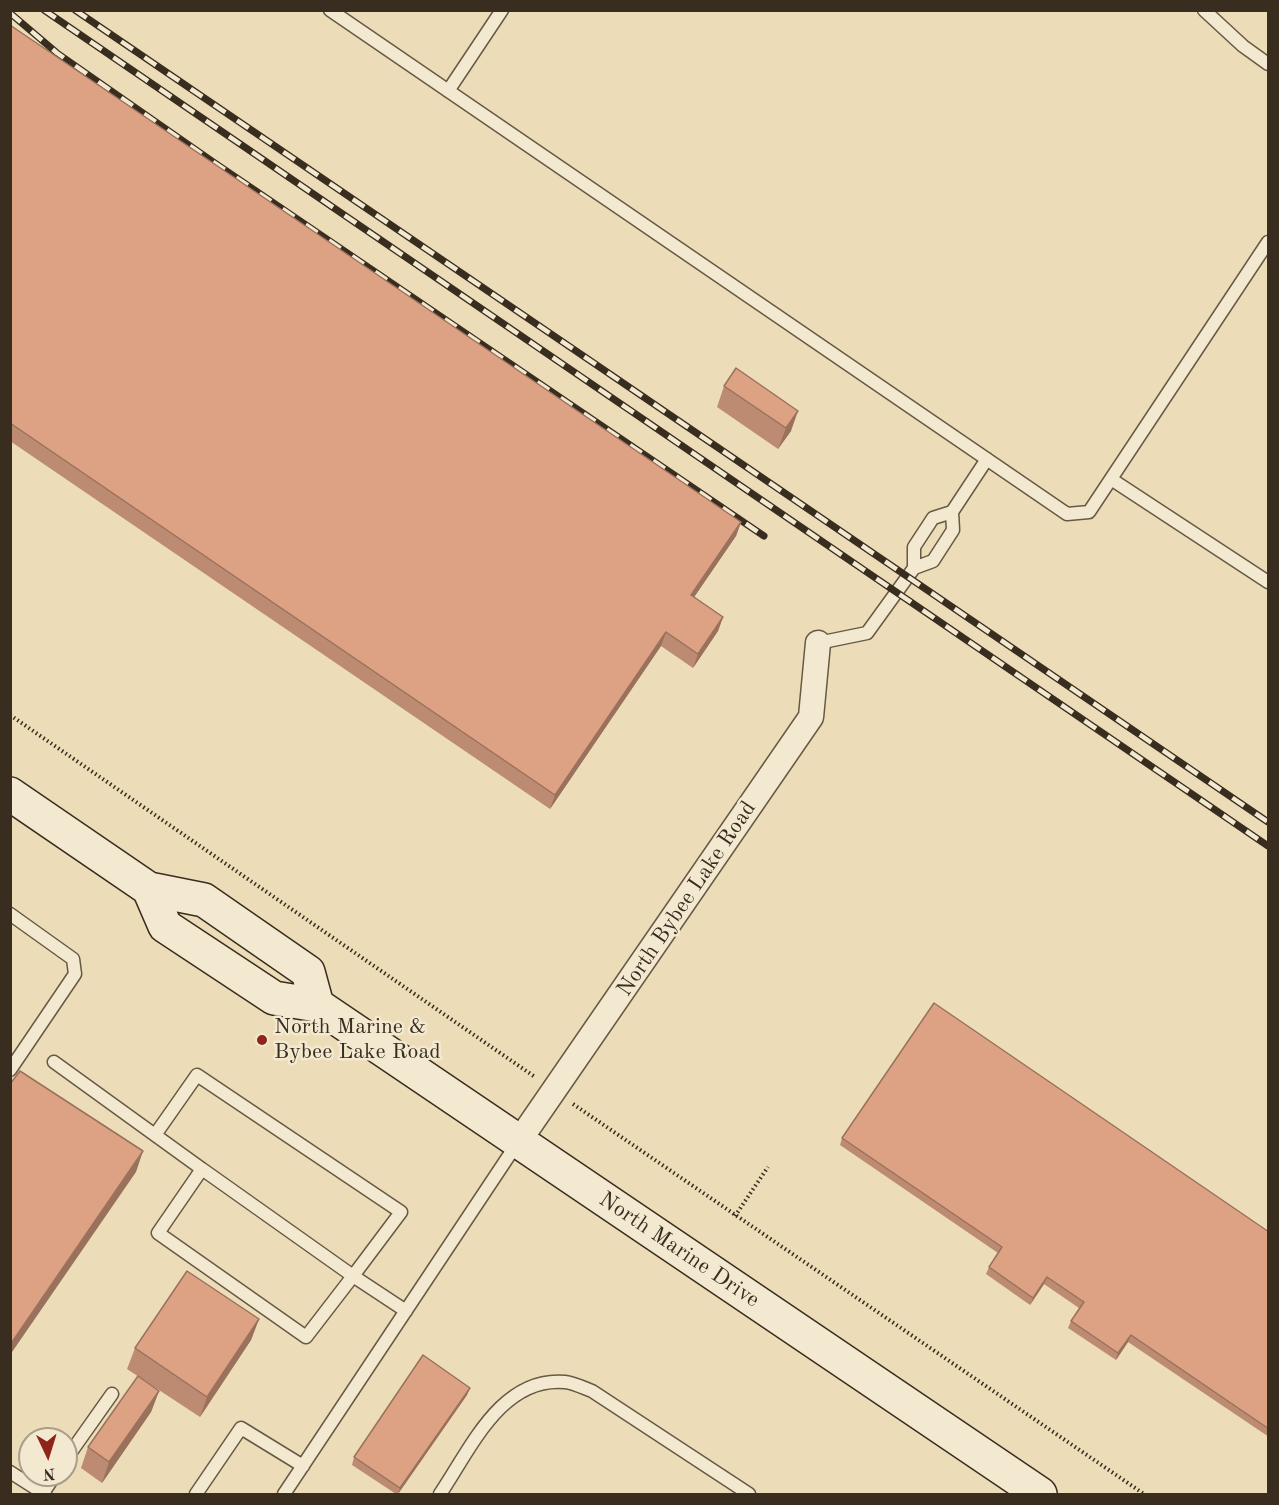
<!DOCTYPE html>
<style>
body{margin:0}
#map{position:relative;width:1279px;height:1505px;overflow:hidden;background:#ecddb8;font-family:"Old Standard TT",serif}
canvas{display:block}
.frame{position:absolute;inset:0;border:12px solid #392d1f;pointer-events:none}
.north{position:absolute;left:18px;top:1427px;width:60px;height:60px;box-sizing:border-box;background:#f3e9d1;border:2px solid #a99e8a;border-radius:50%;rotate:176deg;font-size:16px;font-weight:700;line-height:24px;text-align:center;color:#392d1f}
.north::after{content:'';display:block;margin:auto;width:21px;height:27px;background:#8f2418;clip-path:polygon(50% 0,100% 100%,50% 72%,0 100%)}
</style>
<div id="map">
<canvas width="1279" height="1505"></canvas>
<div class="frame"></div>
<div class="north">N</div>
</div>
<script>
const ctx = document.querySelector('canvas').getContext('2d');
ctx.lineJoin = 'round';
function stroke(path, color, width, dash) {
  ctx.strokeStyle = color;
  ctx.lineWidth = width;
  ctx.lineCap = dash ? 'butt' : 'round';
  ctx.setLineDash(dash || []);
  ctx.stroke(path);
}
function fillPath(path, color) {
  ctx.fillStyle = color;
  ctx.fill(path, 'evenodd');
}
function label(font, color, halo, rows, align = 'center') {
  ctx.font = font + ' "Old Standard TT",serif';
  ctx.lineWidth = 5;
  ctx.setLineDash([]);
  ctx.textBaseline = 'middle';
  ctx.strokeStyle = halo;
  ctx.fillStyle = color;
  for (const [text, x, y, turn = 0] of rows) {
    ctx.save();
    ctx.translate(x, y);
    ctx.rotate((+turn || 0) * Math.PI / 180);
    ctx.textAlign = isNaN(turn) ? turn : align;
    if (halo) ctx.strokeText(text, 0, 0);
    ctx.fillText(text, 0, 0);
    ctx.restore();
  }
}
const lane = new Path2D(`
 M330 10 1067 514 1089 512 1268 242
 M1204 10 1243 46 1268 64
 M448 91 502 10
 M1111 479 1268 582
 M952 512 987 459
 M818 643 867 633 914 568 933 561 953 530 952 512 933 518 914 547V568
 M10 914 73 959 75 974 10 1070
 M54 1062 202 1169 158 1233 306 1337 353 1276 406 1311
 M155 1135 197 1075 401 1212 353 1276 202 1169
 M66 1459 112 1394
 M10 1472 43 1493
 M45 1494 43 1493 55 1475
 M196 1494 241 1428 303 1466
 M284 1494 518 1142
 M440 1494C470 1450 501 1376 565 1382 574 1383 584 1388 592 1391L749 1494`);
const street = new Path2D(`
 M519 1141 811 717 818 643`);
const secondary = new Path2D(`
 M10 794 149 889 204 900 308 972 317 1005
 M149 889 165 926 274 998 317 1005 1040 1494`);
stroke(lane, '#665945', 15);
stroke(street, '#665945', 27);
stroke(secondary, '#392d1f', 36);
stroke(new Path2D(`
 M10 715 535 1077
 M573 1104 1144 1494
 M735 1216 768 1167`), '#392d1f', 4, [1.5, 3]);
stroke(lane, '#f3e9d1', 12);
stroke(street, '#f3e9d1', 24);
stroke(secondary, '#f3e9d1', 33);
const rail = new Path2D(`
 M44 10 1268 846
 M75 10 1268 822
 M10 13 57 53 212 161 764 536`);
stroke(rail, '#392d1f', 7);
stroke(rail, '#f3e9d1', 4.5, [14]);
fillPath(new Path2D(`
 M10 25 741 522 736 536 694 597 723 617 718 631 693 668 661 646 550 809 10 441Z
 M724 386 791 431 778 449 717 407Z
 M842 1138 1269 1232V1437L1128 1342 1116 1360 1068 1328 1071 1321 1079 1308 1044 1284 1030 1305 986 1274 989 1267 998 1253 840 1145Z
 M259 1319 251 1340 200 1417 127 1369 135 1348Z
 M159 1391 151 1412 102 1483 81 1468 88 1447Z
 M467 1395 398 1494H396L352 1465 354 1457Z`), '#bd8b71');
fillPath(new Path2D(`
 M798 411 791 431 778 449 786 428Z
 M741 522 736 536 686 609 691 595Z
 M723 617 718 631 693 668 698 654Z
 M666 632 661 646 550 809 555 795Z
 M143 1151 136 1172 10 1355V1345Z
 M1047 1277 1044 1284 1030 1305 1033 1298Z
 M259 1319 251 1340 200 1417 207 1397Z
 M1131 1335 1128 1342 1116 1360 1118 1353Z
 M470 1388 467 1395 398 1494 400 1488Z
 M159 1391 151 1412 102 1483 109 1462Z`), '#9a715c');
const building = new Path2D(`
 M10 25 741 522 691 595 723 617 698 654 666 632 555 795 10 423Z
 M736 368 798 411 786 428 724 386Z
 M934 1003 1269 1232V1429L1131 1335 1118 1353 1071 1321 1084 1302 1047 1277 1033 1298 989 1267 1002 1247 842 1138Z
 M20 1071 143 1151 10 1345V1084Z
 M187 1271 259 1319 207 1397 135 1348Z
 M423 1355 470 1388 400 1488 354 1457Z
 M138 1376 159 1391 109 1462 88 1447Z`);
fillPath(building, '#dca283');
stroke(building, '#9a715c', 1.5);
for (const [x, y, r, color] of [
 [262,1040,6,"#8f2418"]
]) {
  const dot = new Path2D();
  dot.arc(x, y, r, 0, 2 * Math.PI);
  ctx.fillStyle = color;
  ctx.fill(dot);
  stroke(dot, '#f3e9d1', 2);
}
label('22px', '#392d1f', '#f3e9d1', [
 ["North Bybee Lake Road",687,899,-56],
 ["North Marine Drive",679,1250,34]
]);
label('22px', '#392d1f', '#f3e9d1', [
 ["North Marine &",274,1027],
 ["Bybee Lake Road",274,1052]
], 'left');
</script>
